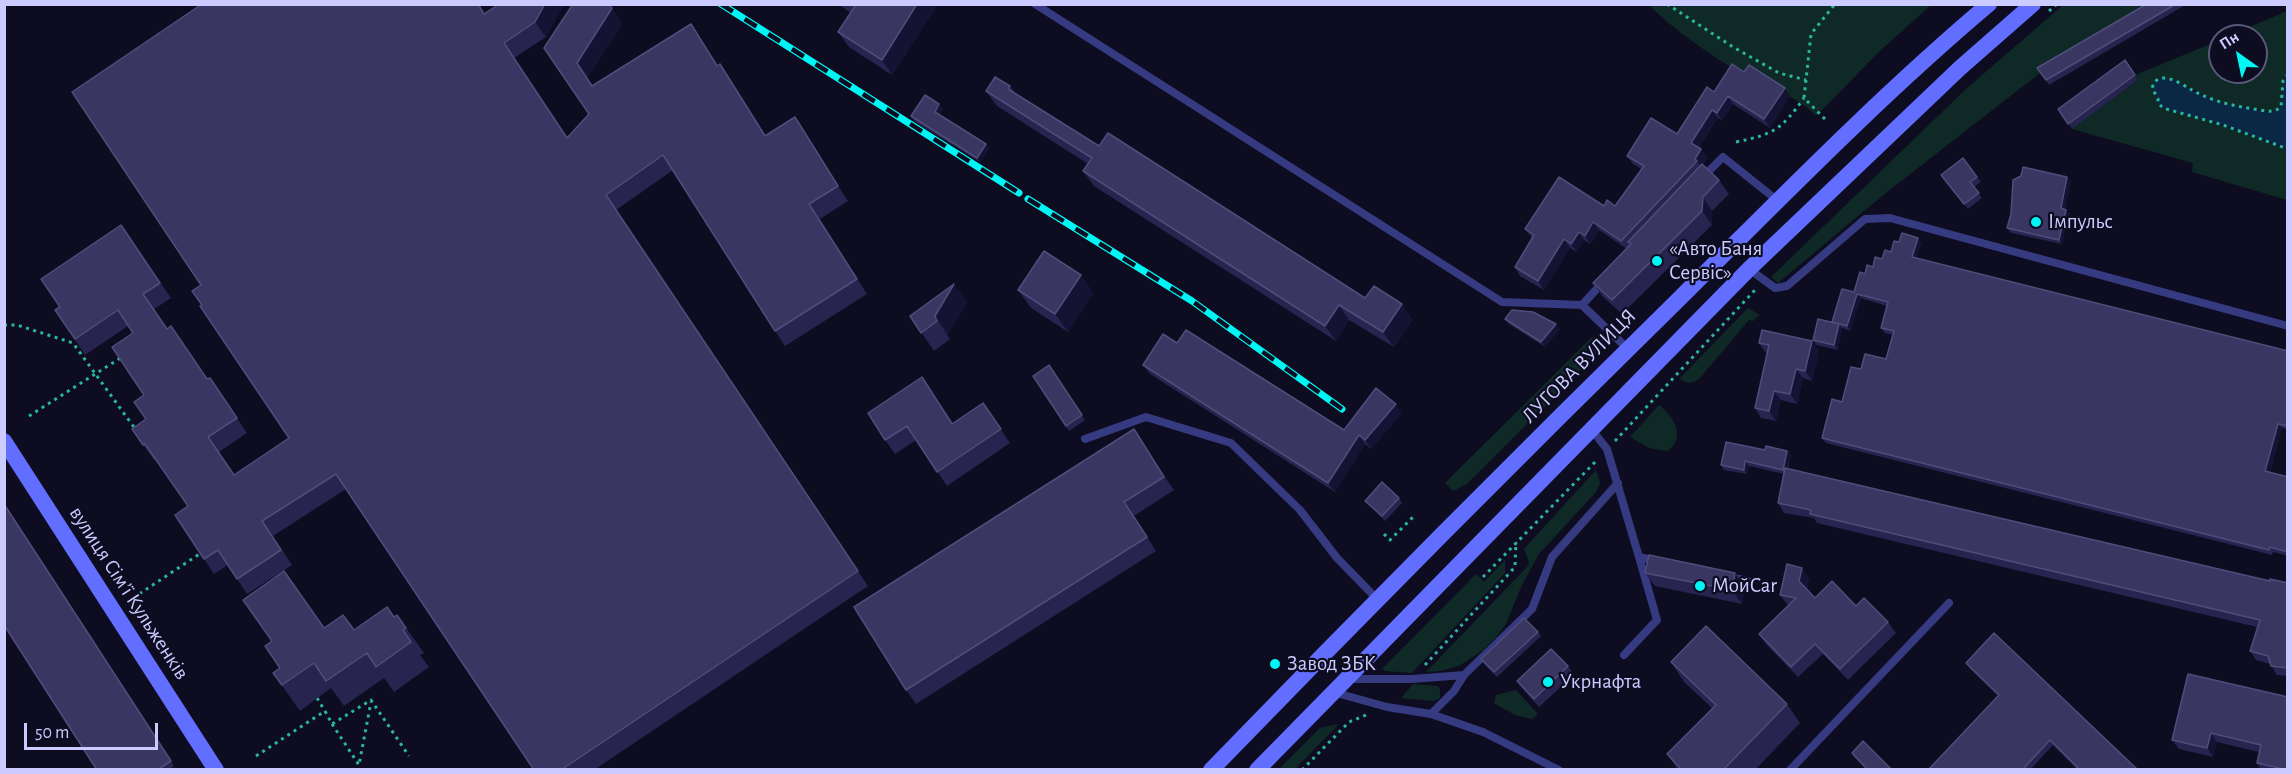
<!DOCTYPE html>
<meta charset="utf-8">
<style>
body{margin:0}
#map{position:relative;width:2292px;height:774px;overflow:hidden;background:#0d0c20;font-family:"Alegreya Sans",sans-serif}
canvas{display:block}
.frame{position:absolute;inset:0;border:6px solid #cbcbff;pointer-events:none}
.north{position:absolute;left:2208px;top:24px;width:60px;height:60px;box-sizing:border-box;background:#0d0c20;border:2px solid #595879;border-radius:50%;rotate:327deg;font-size:16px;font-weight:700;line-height:24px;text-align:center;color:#cbcbff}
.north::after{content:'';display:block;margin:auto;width:21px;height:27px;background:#00f6f5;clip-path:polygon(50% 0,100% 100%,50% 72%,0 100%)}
.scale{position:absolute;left:24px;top:723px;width:134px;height:27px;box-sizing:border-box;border:3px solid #cbcbff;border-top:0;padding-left:8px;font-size:18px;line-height:21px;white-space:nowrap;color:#cbcbff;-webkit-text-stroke:4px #0d0c20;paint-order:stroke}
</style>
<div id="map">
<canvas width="2292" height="774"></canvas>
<div class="frame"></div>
<div class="north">Пн</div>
<div class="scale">50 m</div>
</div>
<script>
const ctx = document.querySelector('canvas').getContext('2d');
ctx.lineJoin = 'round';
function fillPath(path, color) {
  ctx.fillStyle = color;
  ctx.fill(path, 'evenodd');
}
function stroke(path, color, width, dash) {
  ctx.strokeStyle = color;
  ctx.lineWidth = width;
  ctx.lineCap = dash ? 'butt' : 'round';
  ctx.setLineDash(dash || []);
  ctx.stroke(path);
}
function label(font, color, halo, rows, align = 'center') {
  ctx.font = font + ' "Alegreya Sans",sans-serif';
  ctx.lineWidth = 4.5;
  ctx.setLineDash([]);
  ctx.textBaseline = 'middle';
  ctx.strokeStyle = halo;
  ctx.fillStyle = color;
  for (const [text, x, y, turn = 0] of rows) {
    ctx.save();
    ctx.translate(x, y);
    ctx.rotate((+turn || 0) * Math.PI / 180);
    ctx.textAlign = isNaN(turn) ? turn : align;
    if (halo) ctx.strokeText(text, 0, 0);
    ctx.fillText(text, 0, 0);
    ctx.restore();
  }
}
fillPath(new Path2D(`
 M1649 5H1931L1881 50 1816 116C1793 92 1764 88 1737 71 1706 52 1674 30 1649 5Z
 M2063 5H2158L2040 73 1882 196 1778 283 1771 277 1966 89Z
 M2287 11V74C2279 85 2287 100 2279 108 2273 114 2264 110 2257 109 2246 108 2235 107 2225 104 2210 100 2174 76 2161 78 2156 80 2154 84 2152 88L2189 113 2287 149V200L2192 172 2193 163 2072 129 2138 80 2135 75 2220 40V72H2256V36H2228Z
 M1748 308 1760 315 1753 321 1749 320 1699 379C1692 384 1685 384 1680 378Z
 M1592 337 1597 349 1596 355 1467 484 1453 491 1445 483Z
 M1659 405C1674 417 1687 438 1667 451L1649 448 1630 437Z
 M1596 470 1600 483 1596 492 1539 554 1521 587 1506 624 1498 635 1482 651 1459 666 1440 671 1426 672 1528 566 1529 562 1524 549Z
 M1505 560V573L1412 673 1385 671 1382 669 1476 574 1484 582Z
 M1413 684 1438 686 1440 690V698L1434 701 1401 698Z
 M1516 690 1538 714 1532 719 1515 715 1494 703 1496 695Z
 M1339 724 1295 769H1279L1320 728Z`), '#0f2a26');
fillPath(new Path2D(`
 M2287 74V149L2223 125 2163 108 2158 103V99L2152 88C2154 83 2156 79 2161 78 2174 76 2186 87 2196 92 2220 104 2244 107 2269 112L2277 110 2281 106 2283 81Z`), '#0a2746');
stroke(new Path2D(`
 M1667 4 1733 47 1779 73 1806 80
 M2049 11 2057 4
 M2288 74 2283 81 2281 107C2273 113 2267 111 2259 110 2235 106 2213 102 2192 90 2183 85 2172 77 2161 78 2156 79 2154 83 2152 88L2158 99V103L2163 108 2223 125 2288 149
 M1825 119 1804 98 1811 34 1835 4
 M1736 142C1774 134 1781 130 1804 98
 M4 325H17L73 343 136 430
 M29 416 122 357
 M1615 441 1755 290
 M1384 534 1390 540 1413 517
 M1483 577 1598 459
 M127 602 201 553
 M1425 665 1515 567 1516 542
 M317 698 325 711
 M332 724 359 765 371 702
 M256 756 325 711 332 724 371 700 409 756
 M1302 770 1349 722 1366 715`), '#29b59e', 3, [3, 4.5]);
stroke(new Path2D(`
 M1035 4 1502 302 1582 305 1628 349
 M1702 178 1723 157 1778 201
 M1749 269 1775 288 1787 286 1865 219 1890 218 2288 326
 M1582 305 1604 281
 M1592 430 1607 449 1639 557 1657 561
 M1085 439 1146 417 1231 443 1300 510 1337 558 1378 600
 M1729 577 1748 581
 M1624 655 1657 620 1639 557
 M1347 679H1412L1464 675
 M1333 692 1387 707 1431 714 1483 732 1559 770
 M1431 714 1454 691 1464 675 1532 609 1552 557 1618 483
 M1790 770 1949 603`), '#353a81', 8);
stroke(new Path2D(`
 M4 441 216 770
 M1211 770C1365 611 1521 454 1679 299 1780 199 1880 96 1989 4
 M1257 770 1749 269 1960 68 2033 4`), '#626eff', 16);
const rail = new Path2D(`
 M721 4 1019 193
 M1028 199 1192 301 1342 409`);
stroke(rail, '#00f6f5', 7);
stroke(rail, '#0d0c20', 4.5, [14]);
fillPath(new Path2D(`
 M499 4H564L546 37 514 58 567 137 589 114 544 48 623 23 587 78 593 86 691 24 718 65 730 79 766 135 795 117 805 132 848 201 820 219 867 294 785 346 775 331 673 170 616 210 868 586 594 770H534L346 489 273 536 292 565 247 594 228 565 214 574 175 515 188 506 156 459 154 460 132 429 146 419 144 395 133 333 128 326 85 355 55 310 60 307 121 225 171 298 154 309 167 329 207 379 210 378 247 433 219 452 234 475 289 438 202 305 201 285 485 14Z
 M838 4H938L892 75 849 47 838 32 851 13Z
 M2147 4H2187L2049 85 2037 68Z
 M2125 60 2138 80 2072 129 2058 109Z
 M1744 72 1790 96 1770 128 1733 104 1722 121 1718 118 1699 147 1701 149 1707 157 1703 164 1719 180 1729 194 1712 211V225L1622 314 1603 297 1593 283 1627 249 1599 230 1590 244 1584 240 1577 252 1570 248 1544 290 1520 276 1515 267 1532 238 1525 229 1604 206H1615L1641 169 1633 164 1627 156 1677 134 1714 92Z
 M1010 86 1016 94 1099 146 1365 298 1413 320 1394 347 1349 320 1336 341 1094 186 1083 171 1088 164 997 106 986 91Z
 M939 104 943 109 939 115 986 144 989 149 980 162 914 121 911 116Z
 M1963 158 1981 182 1974 187 1982 198 1968 209 1941 175Z
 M2067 177 2071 182 2065 209 2069 214 2062 244 2011 233 2007 228Z
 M1899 242 1921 243 1916 259 2288 351V430L2282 428 2270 473 2288 477V556L2273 552 2272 555 1826 443 1822 438 1861 369 1886 359 1893 335 1885 333 1881 328 1887 306 1861 298 1850 331 1842 328 1838 350 1816 345 1813 340 1833 323 1854 292 1865 274 1891 252Z
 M1081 275 1093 293 1068 332 1031 308 1018 290Z
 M967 302 947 335 950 339 934 351 910 316Z
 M1505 319 1560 329 1545 347 1509 324Z
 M1177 343 1344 430 1402 413 1371 449 1365 444 1335 492 1150 374 1143 365Z
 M1759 343 1819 351 1812 381 1803 378 1797 404 1781 400 1776 421 1761 418 1755 408 1768 353 1765 352Z
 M1049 365 1085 420 1069 431 1033 376Z
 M922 377 953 423 983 403 1010 443 947 486 916 440 895 454 885 440Z
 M1134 429 1174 490 1134 516 1156 551 916 704 906 690Z
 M1765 450 1787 451 1791 455 1788 469 2270 581 2288 583V676L2277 675 2270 664 2256 660 2250 651 2257 627 1817 523 1814 518 1784 513 1778 503 1784 474 1749 466 1747 474 1724 470 1721 465Z
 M1399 498 1402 503 1385 521 1365 501Z
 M4 503 174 766 169 770H97Z
 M1645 573H1735L1745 587 1742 604 1655 586Z
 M1809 578 1807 589 1815 598 1856 606 1888 622 1896 633 1848 680 1823 654 1798 677 1766 644 1759 634 1788 605 1780 595Z
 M397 615 424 653 420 655 429 667 394 692 384 678 344 706 331 688 300 711 273 673 280 668 324 628 354 630 394 617Z
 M1538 632 1541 636 1497 677 1484 664 1481 659Z
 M1671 662 1787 704 1800 723 1755 770H1678L1667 754 1713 709 1684 682Z
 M1966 663 2138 770H2078L2053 745 2030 770H1928L1998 696 1969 668Z
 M1568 666 1574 675 1539 707 1523 689 1517 681Z
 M2288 697V770H2261L2257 763 2259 752 2217 742 2213 757 2179 749 2172 740Z
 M1852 753 1892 770H1867L1855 758Z`), '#27244f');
fillPath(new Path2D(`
 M545 4H564L546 37 535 22Z
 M917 4H938L892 75 882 60Z
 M612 8 623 23 587 78 577 63Z
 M691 24 701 39 728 81 717 66Z
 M720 64 730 79 776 151 765 136Z
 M1785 88 1790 96 1770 128 1764 119Z
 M1728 96 1733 104 1722 121 1717 113Z
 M939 104 943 109 938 117 935 112Z
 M1712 110 1718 118 1696 151 1691 143Z
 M795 117 805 132 848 201 838 186Z
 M986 144 989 149 980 162 977 158Z
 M1701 149 1707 157 1701 166 1695 159Z
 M2067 177 2071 182 2064 213 2061 208Z
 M1703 197 1712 211V225L1702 211Z
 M809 204 820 219 867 294 857 279Z
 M2066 210 2069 214 2062 244 2059 240Z
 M1593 222 1599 230 1590 244 1585 236Z
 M1579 232 1584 240 1577 252 1571 244Z
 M1918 238 1921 243 1915 262 1912 257Z
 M1564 239 1570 248 1544 290 1538 281Z
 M1081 275 1093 293 1068 332 1055 314Z
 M954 284 967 302 947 335 950 339 935 316Z
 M1857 294 1861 298 1850 331 1847 326Z
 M1402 304 1413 320 1394 347 1383 332Z
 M1339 305 1349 320 1336 341 1325 326Z
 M1556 324 1560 329 1545 347 1541 342Z
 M1839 324 1842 329 1838 350 1834 345Z
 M1812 341 1819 351 1812 381 1805 371Z
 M1796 369 1803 378 1797 404 1790 394Z
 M1774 391 1781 400 1776 421 1769 411Z
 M1396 404 1402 413 1371 449 1365 440Z
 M2278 424 2282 428 2269 476 2265 471Z
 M1134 429 1143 443 1174 490 1164 477Z
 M1359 435 1365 444 1335 492 1328 483Z
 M1787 451 1791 455 1786 474 1783 470Z
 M1745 461 1749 466 1747 474 1744 470Z
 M1124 502 1134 516 1156 551 1147 537Z
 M1802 568 1809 578 1806 592 1799 581Z
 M1735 573 1745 587 1742 604 1732 590Z
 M2211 733 2217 742 2213 757 2207 748Z`), '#151334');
const building = new Path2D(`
 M202 4H478L484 14 499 4H545L535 22 504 43 567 138 589 114 544 48 573 4H607L612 8 577 63 592 86 691 24 717 66 720 64 765 136 795 117 838 186 809 204 857 279 775 331 663 155 606 195 858 571 561 770H534L336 474 262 521 281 550 237 579 218 550 204 559 175 515 188 506 145 444 143 445 132 429 146 419 134 402 144 395 112 347 133 333 118 310 75 339 55 310 60 307 41 279 121 225 160 283 143 294 167 329 171 326 207 379 210 378 237 418 208 437 234 475 289 438 200 306 202 305 192 291 201 285 72 92Z
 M852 4H917L882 60 838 32 855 6Z
 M2147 4H2176L2046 80 2037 68Z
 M2125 60 2135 75 2068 124 2058 109Z
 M1732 64 1744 72 1749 65 1785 88 1764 119 1728 96 1717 113 1712 110 1691 143 1701 149 1695 159 1697 161 1621 241 1593 222 1585 236 1579 232 1571 244 1564 239 1538 281 1515 267 1534 235 1525 229 1559 177 1604 206 1607 200 1615 206 1644 166 1627 156 1651 118 1677 134 1707 87 1714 92Z
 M995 77 1010 86 1008 89 1099 146 1108 133 1365 298 1374 286 1402 304 1383 332 1339 305 1325 326 1083 171 1092 158 986 91Z
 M925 95 939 104 935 112 986 144 977 158 911 116Z
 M1963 158 1977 177 1970 182 1979 193 1964 204 1941 175Z
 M1702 164 1719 180 1703 197 1702 211 1612 300 1593 283 1631 244 1628 242Z
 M2023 167 2067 177 2061 208 2066 210 2059 240 2007 228 2011 214 2013 180 2021 176Z
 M1902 233 1918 238 1912 257 2288 351V426L2278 424 2265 471 2288 477V552L2270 547 2269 550 1822 438 1832 399 1842 402 1851 367 1861 369 1865 354 1886 359 1894 331 1881 328 1888 302 1857 294 1847 326 1832 322 1842 289 1854 292 1860 272 1865 274 1867 265 1873 267 1875 257 1882 259 1885 250 1891 252 1894 241 1899 242Z
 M1044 251 1081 275 1055 314 1018 290Z
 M954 284 935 316 937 321 921 333 910 316Z
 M1512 310 1533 312 1556 324 1541 342 1505 319Z
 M1818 319 1839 324 1834 345 1813 340Z
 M1186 330 1344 430 1376 388 1396 404 1365 440 1359 435 1328 483 1143 365 1163 334 1177 343Z
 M1762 330 1812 341 1805 371 1796 369 1790 394 1774 391 1769 411 1755 408 1769 345 1759 343Z
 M1049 365 1082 415 1066 426 1033 376Z
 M922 377 952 424 983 403 1001 429 937 472 907 426 885 440 868 413Z
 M1134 429 1164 477 1124 502 1147 537 906 690 854 607Z
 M1726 442 1765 450 1766 446 1787 451 1783 470 1745 461 1744 470 1721 465Z
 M1785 468 2270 581V579L2288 583V668L2271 666 2268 656 2250 651 2260 620 1810 514 1811 510 1778 503Z
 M1382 482 1399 498 1382 516 1365 501Z
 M4 504 171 761 157 770H97L4 625Z
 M1649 555 1735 573 1732 590 1645 573Z
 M1787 564 1802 568 1799 581 1815 598 1832 581 1856 606 1864 598 1888 622 1840 669 1815 644 1791 667 1759 634 1796 598 1780 595Z
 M284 571 324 628 343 615 354 630 387 607 394 617 397 615 406 628 403 630 411 642 376 667 367 653 326 681 314 663 282 685 273 673 280 668 265 646 272 641 243 600Z
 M1524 618 1538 632 1494 672 1481 659Z
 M1706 626 1787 704 1723 770H1682L1667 754 1716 705 1671 662Z
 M1994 633 2138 770H2080L2050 740 2022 770H1928L1999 695 1966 663Z
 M1551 649 1568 666 1534 699 1517 681Z
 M2188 674 2288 697V770L2257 763 2261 745 2211 733 2207 748 2172 740Z
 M1863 741 1892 770H1868L1852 753Z`);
fillPath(building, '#393662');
stroke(building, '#504d7b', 1.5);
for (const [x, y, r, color] of [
 [2036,222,6,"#00f6f5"],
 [1657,261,6,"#00f6f5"],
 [1700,586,6,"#00f6f5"],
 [1275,664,6,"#00f6f5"],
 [1548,682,6,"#00f6f5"]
]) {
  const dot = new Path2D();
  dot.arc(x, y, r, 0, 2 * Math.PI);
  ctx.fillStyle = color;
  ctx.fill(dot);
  stroke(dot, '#0d0c20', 2);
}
label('21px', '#cbcbff', '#0d0c20', [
 ["Імпульс",2048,222],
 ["«Авто Баня",1669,249],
 ["Сервіс»",1669,273],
 ["МойCar",1712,586],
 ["Завод ЗБК",1287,664],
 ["Укрнафта",1560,682]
], 'left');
label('21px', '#cbcbff', '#0d0c20', [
 ["ЛУГОВА ВУЛИЦЯ",1579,366,-45],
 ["вулиця Сімʼї Кульженків",129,593,57]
]);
</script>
